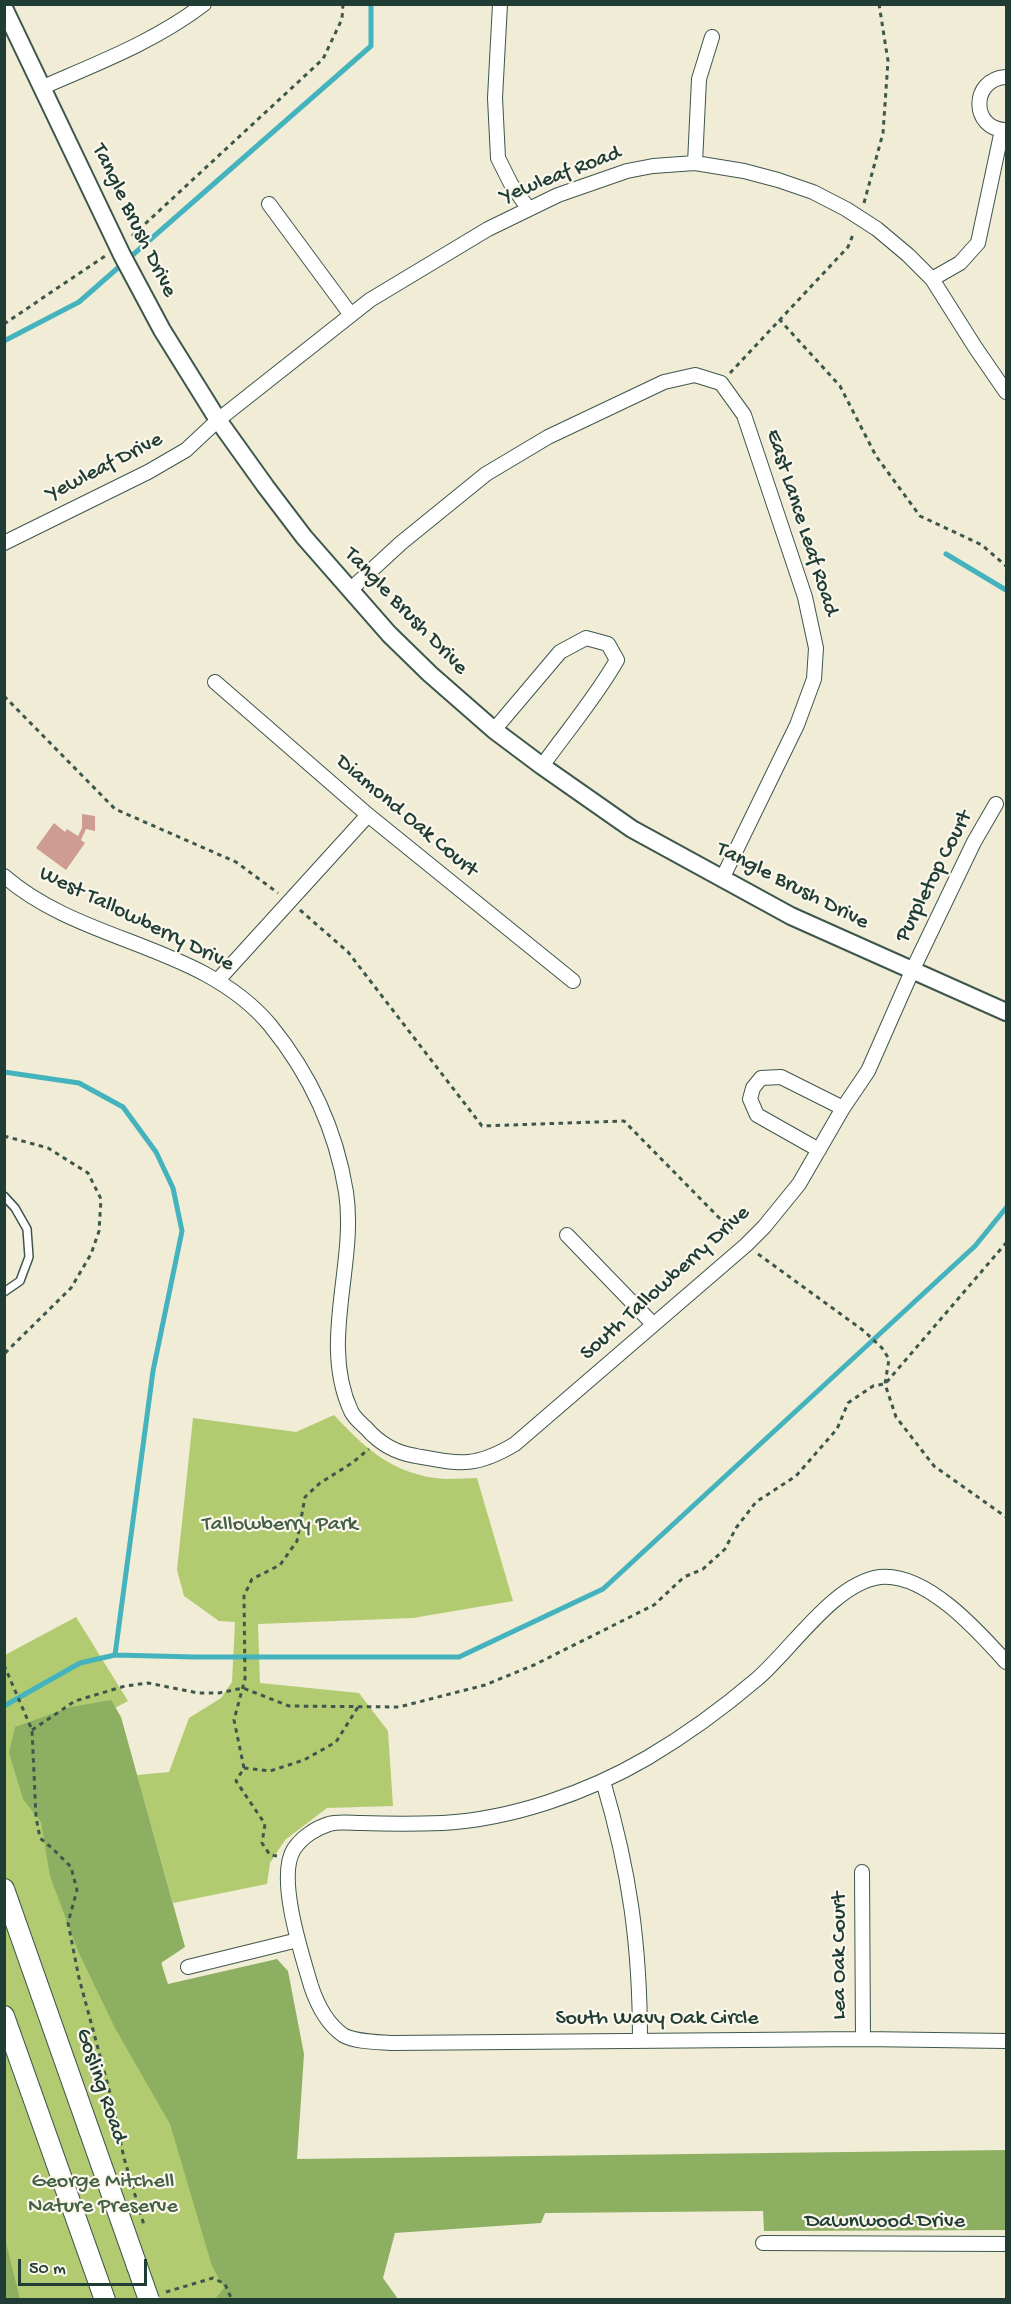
<!DOCTYPE html>
<style>
body{margin:0}
#map{position:relative;width:1011px;height:2304px;overflow:hidden;background:#f1ecd5;font-family:"Gochi Hand",sans-serif}
canvas{display:block}
.frame{position:absolute;inset:0;border:6px solid #1f3d34;pointer-events:none}
.scale{position:absolute;left:18px;top:2259px;width:129px;height:27px;box-sizing:border-box;border:3px solid #1f3d34;border-top:0;padding-left:8px;font-size:18px;line-height:21px;white-space:nowrap;color:#1f3d34;-webkit-text-stroke:4px #fbf7ec;paint-order:stroke}
</style>
<div id="map">
<canvas width="1011" height="2304"></canvas>
<div class="frame"></div>
<div class="scale">50 m</div>
</div>
<script>
const ctx = document.querySelector('canvas').getContext('2d');
ctx.lineJoin = 'round';
function fillPath(path, color) {
  ctx.fillStyle = color;
  ctx.fill(path, 'evenodd');
}
function stroke(path, color, width, dash) {
  ctx.strokeStyle = color;
  ctx.lineWidth = width;
  ctx.lineCap = dash ? 'butt' : 'round';
  ctx.setLineDash(dash || []);
  ctx.stroke(path);
}
function label(font, color, halo, rows, align = 'center') {
  ctx.font = font + ' "Gochi Hand",sans-serif';
  ctx.lineWidth = 4.5;
  ctx.setLineDash([]);
  ctx.textBaseline = 'middle';
  ctx.strokeStyle = halo;
  ctx.fillStyle = color;
  for (const [text, x, y, turn = 0] of rows) {
    ctx.save();
    ctx.translate(x, y);
    ctx.rotate((+turn || 0) * Math.PI / 180);
    ctx.textAlign = isNaN(turn) ? turn : align;
    if (halo) ctx.strokeText(text, 0, 0);
    ctx.fillText(text, 0, 0);
    ctx.restore();
  }
}
fillPath(new Path2D(`
 M334 1415C363 1446 390 1472 435 1478 448 1480 463 1478 477 1478L513 1601 413 1618 258 1624 260 1683 359 1693 388 1731 393 1806 327 1808 285 1840 270 1863 267 1884 173 1903 137 1775 169 1772 189 1718 221 1698 232 1682 235 1622 219 1621 184 1596 177 1570 193 1418 296 1432Z
 M76 1617 128 1701 91 1721 157 1942 171 2004 256 2299 5 2300V1655Z`), '#b2cb70');
fillPath(new Path2D(`
 M111 1700 121 1717 185 1947 161 1963 168 1984 277 1959 288 1971 304 2054 297 2159 1006 2150V2230L764 2231 763 2211 545 2213 541 2223 395 2233 383 2278 398 2299H215L224 2288 212 2266 170 2124 115 2028 78 1951 50 1876 41 1822 23 1799 9 1753 15 1727 71 1707Z
 M4 2239H5L20 2299H5Z`), '#8daf62');
stroke(new Path2D(`
 M4 341 79 302 371 46V4
 M946 554 1006 590
 M4 1072 79 1083 123 1107 156 1152 173 1188 182 1231 153 1371 115 1655
 M4 1706 80 1663 115 1655 195 1657H459L603 1589 975 1246 1006 1208`), '#44b3bd', 5);
fillPath(new Path2D(`
 M82 814 95 816V831L86 829 81 840 85 843 66 870 36 848 54 823 65 832 67 829 78 836 82 828Z`), '#ce9c92');
const service = new Path2D(`
 M4 1196 15 1208 27 1229 29 1257 20 1281 4 1292`);
const minor = new Path2D(`
 M500 4 495 98 498 158 511 184 528 208
 M1006 77C970 79 971 130 1006 130
 M43 87C98 63 156 41 204 4
 M695 163 699 79 712 37
 M269 204 351 315
 M932 279 960 263 978 243 1002 130
 M4 543 148 472 186 450 218 420 370 300 488 229 558 195 627 171 653 166 695 163 744 171 778 180 813 192 846 209 877 229 908 255 932 279 975 347 1006 392
 M350 590 401 543 486 474 548 437 664 382 695 375 721 383 744 415 805 597 816 648 814 679 797 725 722 879
 M215 682 368 815 573 981
 M494 730 560 652 586 638 608 644 617 660C596 697 567 731 542 766
 M4 876C82 944 202 944 270 1025 310 1074 336 1130 346 1192 357 1264 319 1342 351 1411 354 1418 361 1423 366 1428 379 1443 396 1453 416 1456 460 1464 475 1468 515 1444L746 1245 764 1227 799 1184 843 1108 868 1071 913 969 974 842 996 804
 M218 980 368 815
 M819 1150 757 1115 750 1099 753 1088 761 1078 781 1077 843 1108
 M567 1235 653 1324
 M1006 1662C979 1632 926 1572 880 1577 834 1583 791 1650 757 1679 723 1708 686 1735 647 1758 587 1793 512 1819 443 1823 416 1824 388 1824 361 1823 352 1823 338 1821 329 1824 316 1828 302 1837 294 1849 276 1877 302 1955 311 1986 317 2004 326 2023 343 2035 355 2042 377 2042 391 2043L863 2039 1006 2041
 M603 1781C630 1872 640 1946 640 2041
 M862 1872 863 2039
 M188 1967 298 1940
 M763 2243 1006 2244`);
const tertiary = new Path2D(`
 M4 8 122 255 162 330 218 420 266 487 304 537 389 634 430 674 494 730 542 766 632 829 791 916 1006 1012`);
const secondary = new Path2D(`
 M4 1889 137 2266
 M4 2016 105 2300`);
stroke(service, '#3e574c', 10);
stroke(minor, '#3e574c', 16);
stroke(tertiary, '#3e574c', 20);
stroke(secondary, '#3e574c', 22);
stroke(new Path2D(`
 M864 203 883 133 888 61 879 4
 M132 236 323 59 342 19 343 4
 M779 319 840 386 876 456 920 516 982 545 1006 566
 M4 324 105 256
 M730 373 848 247 854 232
 M4 696 115 809 236 862 278 893
 M300 910 348 952 482 1126 624 1121 735 1234
 M4 1136 48 1148 88 1173 101 1199 99 1231 91 1254 71 1288 4 1354
 M758 1254 864 1331 882 1348 889 1359 885 1384 896 1417 934 1466 1006 1517
 M4 1665 32 1730 36 1817 40 1838 53 1849 71 1867 77 1890 68 1923 79 1978 110 2093 124 2158 144 2225
 M32 1730 75 1701 125 1686 148 1683 198 1693H219L243 1688 289 1706 399 1707 485 1685 534 1665 654 1605 684 1577 703 1569 725 1549 736 1528 756 1502 796 1476 837 1429 848 1403 873 1386 885 1384 1006 1243
 M244 1768 270 1771 304 1760 336 1742 358 1707
 M277 1856 270 1855 262 1843 265 1824 236 1781 244 1768 234 1720 245 1679 244 1596 252 1579 280 1565 297 1541 305 1497 320 1483 352 1463 369 1449
 M166 2292 213 2278 225 2284 232 2300`), '#3e574c', 3, [4.5, 4.5]);
stroke(service, '#fff', 7);
stroke(minor, '#fff', 14);
stroke(tertiary, '#fff', 16);
stroke(secondary, '#fff', 20);
const secondaryBridge = new Path2D(`
 M137 2266 149 2300`);
stroke(secondaryBridge, '#3e574c', 22, []);
stroke(secondaryBridge, '#fff', 20);
label('22px', '#1f3d34', '#fbf7ec', [
 ["Yewleaf Road",561,176,-21],
 ["Tangle Brush Drive",133,221,64],
 ["Yewleaf Drive",105,468,-27],
 ["East Lance Leaf Road",801,523,72],
 ["Tangle Brush Drive",405,612,46],
 ["Diamond Oak Court",406,817,40],
 ["Purpletop Court",935,877,-63],
 ["Tangle Brush Drive",792,887,27],
 ["West Tallowberry Drive",136,920,26],
 ["South Tallowberry Drive",666,1284,-42],
 ["Lea Oak Court",841,1956,-90],
 ["South Wavy Oak Circle",657,2020],
 ["Gosling Road",100,2086,71],
 ["Dawnwood Drive",885,2223]
]);
label('22px', '#446043', '#fbf7ec', [
 ["Tallowberry Park",280,1526],
 ["George Mitchell",103,2183],
 ["Nature Preserve",103,2208]
]);
</script>
